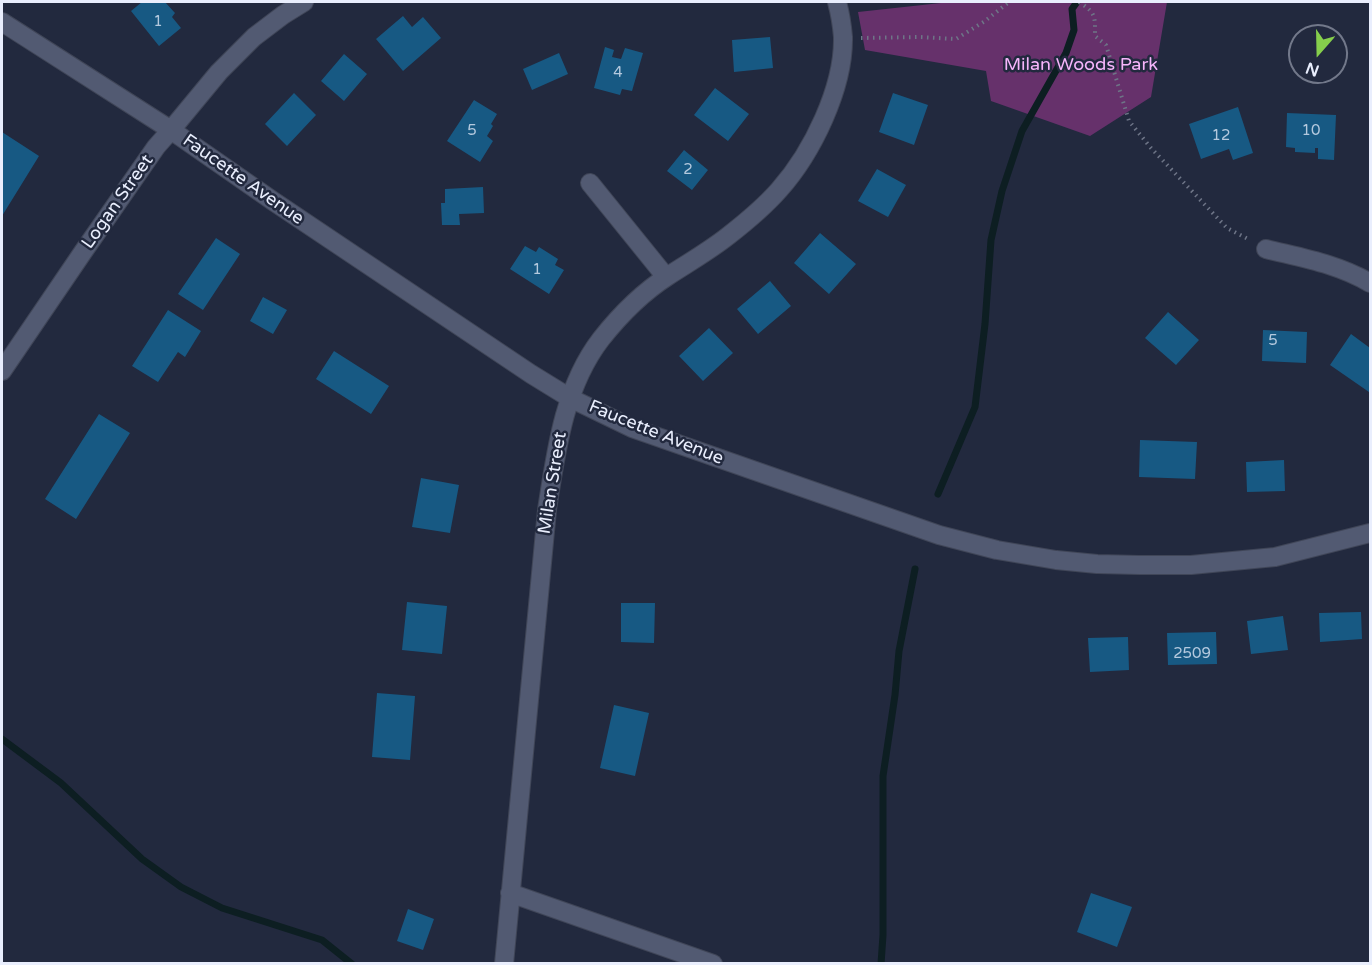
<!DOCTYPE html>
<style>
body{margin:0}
#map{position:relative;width:1372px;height:965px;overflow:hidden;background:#22293e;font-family:"Varela Round",sans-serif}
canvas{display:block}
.frame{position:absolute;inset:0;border:3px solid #e9eefd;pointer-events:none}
.north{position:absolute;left:1288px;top:24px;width:60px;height:60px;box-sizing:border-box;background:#22293e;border:2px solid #72788a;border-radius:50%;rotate:200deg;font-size:16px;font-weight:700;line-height:24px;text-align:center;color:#e9eefd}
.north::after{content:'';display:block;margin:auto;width:21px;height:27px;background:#86cf4c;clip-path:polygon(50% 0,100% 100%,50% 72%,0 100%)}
</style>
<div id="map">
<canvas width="1372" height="965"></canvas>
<div class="frame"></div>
<div class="north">N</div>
</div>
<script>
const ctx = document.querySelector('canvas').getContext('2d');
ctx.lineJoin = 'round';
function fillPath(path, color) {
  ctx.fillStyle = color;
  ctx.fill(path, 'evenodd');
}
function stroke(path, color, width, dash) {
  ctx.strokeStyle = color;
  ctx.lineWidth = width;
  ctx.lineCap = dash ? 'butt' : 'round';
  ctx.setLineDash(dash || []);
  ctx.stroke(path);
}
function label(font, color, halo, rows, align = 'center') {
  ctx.font = font + ' "Varela Round",sans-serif';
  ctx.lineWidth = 5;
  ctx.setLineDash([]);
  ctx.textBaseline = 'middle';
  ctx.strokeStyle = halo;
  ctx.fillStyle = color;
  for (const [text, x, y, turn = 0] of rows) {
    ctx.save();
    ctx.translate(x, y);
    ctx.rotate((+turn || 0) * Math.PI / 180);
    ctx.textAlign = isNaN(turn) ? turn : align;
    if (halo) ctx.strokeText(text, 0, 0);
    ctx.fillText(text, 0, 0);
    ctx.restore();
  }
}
fillPath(new Path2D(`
 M950 2H1167L1151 97 1090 136 991 101 986 71 865 50 858 12Z`), '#66316b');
stroke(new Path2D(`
 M938 494 975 407 985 324 991 240 1002 191 1022 131 1066 53 1074 30 1072 9 1077 2
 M2 739 61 783 142 859 181 887 222 908 322 940 352 964
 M881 964 883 935V776L895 695 899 651 915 569`), '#0d1e22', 7);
fillPath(new Path2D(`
 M142 2H165L175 13 172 17 181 28 159 46 131 11Z
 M403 16 412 27 423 17 441 38 403 71 376 39Z
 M770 37 773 68 734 72 732 40Z
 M605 47 614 50 612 57 621 59 625 48 643 53 632 91 622 89 620 95 594 88Z
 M559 53 568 74 532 90 523 69Z
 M344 54 367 74 344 101 321 81Z
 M715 88 749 114 728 141 694 115Z
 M294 93 316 115 287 146 265 124Z
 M893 93 928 105 914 145 879 132Z
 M474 100 497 114 491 124 493 126 487 136 493 141 480 162 447 141Z
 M1238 107 1253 153 1233 160 1229 149 1201 159 1189 124Z
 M1287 113 1336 115 1334 160 1318 159V148H1315V153L1295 152V148L1286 147Z
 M2 132 39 156 2 216Z
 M684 150 708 170 692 190 667 171Z
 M877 169 906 185 888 217 858 201Z
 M483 187 484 213 459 214 460 225H442L441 203H445V189Z
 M820 233 856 264 829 294 794 263Z
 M216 238 240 254 203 310 178 294Z
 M525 246 536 252 539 247 558 259 555 265 564 270 549 294 510 269Z
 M770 281 791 306 758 334 737 309Z
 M263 297 287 310 273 334 250 321Z
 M168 310 201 331 185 357 178 352 158 382 132 366Z
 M1168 312 1199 340 1176 365 1145 338Z
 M709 328 733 353 703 381 679 356Z
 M1263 330 1307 332 1306 363 1262 361Z
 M1351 334 1370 348V390L1369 392 1330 365Z
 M334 351 389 386 371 414 316 379Z
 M99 414 130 433 76 519 45 499Z
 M1140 440 1197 442 1195 479 1139 477Z
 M1284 460 1285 491 1247 492 1246 462Z
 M421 478 459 485 450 533 412 527Z
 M407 602 447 606 442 654 402 650Z
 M621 603H655L654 643 621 642Z
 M1361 612 1362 639 1320 642 1319 613Z
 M1283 616 1288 650 1251 654 1247 621Z
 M1216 632 1217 664 1168 665 1167 633Z
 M1128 637 1129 670 1090 672 1088 638Z
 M377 693 415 696 410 760 372 757Z
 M614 705 649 713 635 776 600 768Z
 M1091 893 1132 907 1117 947 1077 932Z
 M408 909 434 919 423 950 397 941Z`), '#175983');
const minor = new Path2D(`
 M2 22 171 130 273 201 531 374 570 398 632 428 939 535 997 550 1056 560 1097 564 1139 565H1191L1275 557 1370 533
 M590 183 666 277
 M1266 249C1302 258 1338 264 1370 283
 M2 371 83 252 156 147 171 130 219 72 254 37 283 15 304 2
 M510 893 713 964
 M504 964 547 510C556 451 564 387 601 339 620 315 643 292 668 276 688 263 709 251 728 236 746 222 764 207 779 190 812 153 844 88 843 37 842 25 840 13 837 2`);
stroke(minor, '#404658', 20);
stroke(new Path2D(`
 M1079 2C1096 13 1095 16 1095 36L1106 45 1129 121 1151 148 1227 228 1250 240
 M861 38 919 37 956 39 985 21 1009 2`), '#6e7587', 4, [1.5, 4.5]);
stroke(minor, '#525a72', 18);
label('15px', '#b4c9de', null, [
 ["1",158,22],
 ["4",618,73],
 ["5",472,131],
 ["10",1311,131],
 ["12",1221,136],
 ["2",688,170],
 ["1",537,270],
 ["5",1273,341],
 ["2509",1192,654]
]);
label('18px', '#f6b5fb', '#22293e', [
 ["Milan Woods Park",1081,65]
]);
label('18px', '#e9eefd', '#22293e', [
 ["Faucette Avenue",243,180,35],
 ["Logan Street",118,202,-55],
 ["Faucette Avenue",656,433,22],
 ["Milan Street",553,483,-81]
]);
</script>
